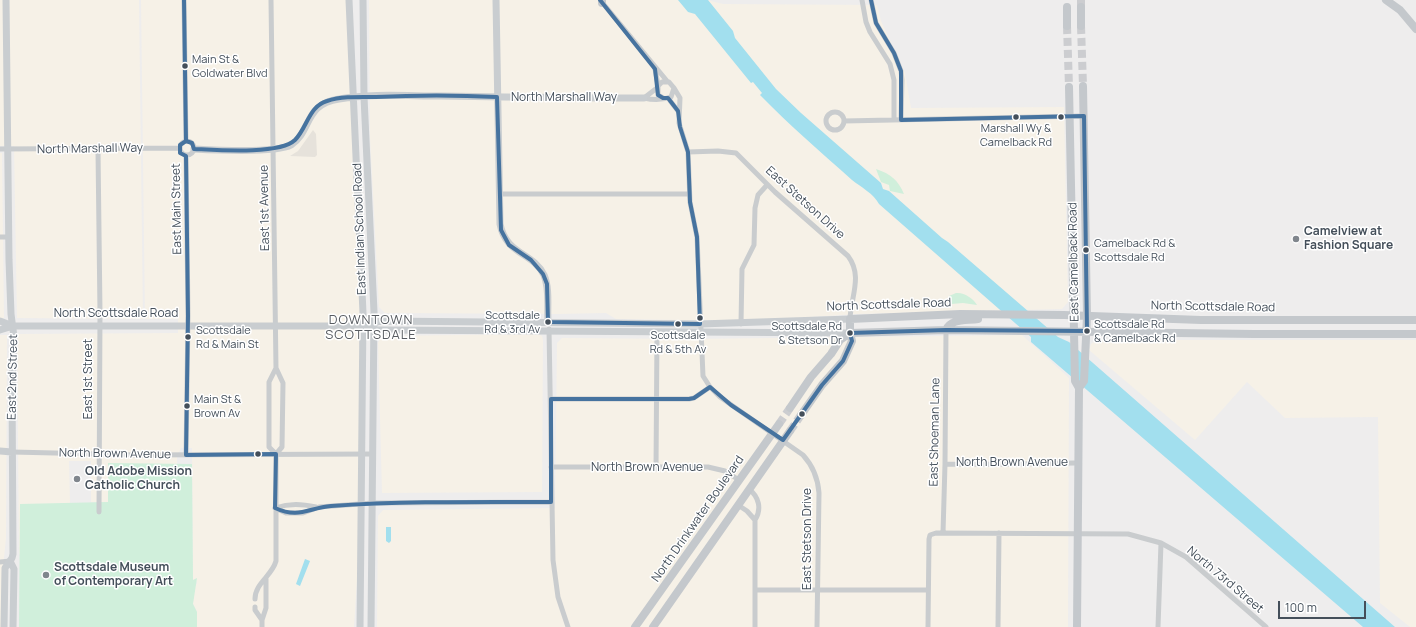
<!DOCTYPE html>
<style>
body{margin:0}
#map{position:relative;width:1416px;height:627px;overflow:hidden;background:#eeeded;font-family:Manrope,sans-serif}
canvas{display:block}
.scale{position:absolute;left:1278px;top:601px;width:88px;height:18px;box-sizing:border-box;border:2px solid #444f5a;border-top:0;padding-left:5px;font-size:12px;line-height:14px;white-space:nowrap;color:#444f5a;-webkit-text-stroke:3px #fff;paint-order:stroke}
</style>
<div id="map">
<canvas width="1416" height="627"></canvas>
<div class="scale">100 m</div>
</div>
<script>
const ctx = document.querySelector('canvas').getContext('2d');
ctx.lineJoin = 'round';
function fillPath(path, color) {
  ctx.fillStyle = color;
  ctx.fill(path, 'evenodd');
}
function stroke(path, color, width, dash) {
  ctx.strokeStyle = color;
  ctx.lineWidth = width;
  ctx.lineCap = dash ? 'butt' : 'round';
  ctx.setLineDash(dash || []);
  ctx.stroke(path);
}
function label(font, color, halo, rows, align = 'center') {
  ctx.font = font + ' Manrope,sans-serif';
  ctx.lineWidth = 3;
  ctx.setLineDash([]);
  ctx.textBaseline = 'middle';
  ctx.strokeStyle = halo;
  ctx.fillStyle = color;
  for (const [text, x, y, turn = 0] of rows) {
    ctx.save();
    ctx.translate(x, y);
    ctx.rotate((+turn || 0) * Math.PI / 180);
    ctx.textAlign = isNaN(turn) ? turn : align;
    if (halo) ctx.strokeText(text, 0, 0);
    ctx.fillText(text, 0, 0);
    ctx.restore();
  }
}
fillPath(new Path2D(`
 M0 0H139L143 319 17 318 14 146H0Z
 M141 0H347L360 312 358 563 354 627H197V612L193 604 194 589 197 583 196 579 193 580 192 448H181L177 457V503L91 502V461H69L70 503 52 504 21 556 19 553 17 334 178 333V319H145Z
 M369 0H707L723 4 877 5 881 21 905 73 911 108 1064 107 1068 302 1062 309 857 314 749 321 616 319 606 313 559 314 385 313 379 307 370 138Z
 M0 153H2L4 318H0Z
 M538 334 542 336 543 340 542 492 382 493 378 343 381 336Z
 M0 335H7L6 538 3 568 2 627H0Z
 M1022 335 1069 378 1068 627H377L378 516 383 510 555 508 557 343 562 338 690 339Z
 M1096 340H1416V627H1410L1380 603 1378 417 1285 418 1247 382 1195 440 1089 350 1091 344Z`), '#f6f1e7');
fillPath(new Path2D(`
 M876 169C891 174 898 180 904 194L890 191 889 185 881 182Z
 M956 293C964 292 974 299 977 305L963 303 951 304 949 296Z
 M108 463 192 464 193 580 197 578 193 604 197 612V627H19L20 504 108 502Z`), '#d0efdb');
fillPath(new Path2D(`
 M313 130 316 134 317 155 315 157 290 156 298 151Z`), '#e6e2db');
fillPath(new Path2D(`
 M678 0H708L733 31 735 38 776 89 801 113 881 183 883 189 889 191 942 238 948 242 1058 337 1069 342 1395 627H1363L1031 342V337L879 204C874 194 861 187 852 180 821 152 789 125 760 95L762 93 753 82 751 83 695 14 688 12Z
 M386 527H391V541L389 543 386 541Z
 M305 559 310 561 300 586 296 584Z`), '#a2dfee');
stroke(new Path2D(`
 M1081 0V7
 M1067 26 1069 87
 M1081 26 1083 86
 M779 424 790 408
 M790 431 801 415`), '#cccdd0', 8, [8, 4]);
stroke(new Path2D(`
 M184 0 186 141
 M271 0 276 368 283 383 282 447 276 454
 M862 0 866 22 870 32 890 64 894 80V120
 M871 0 876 23 894 53 901 71 902 80 901 120
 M601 1 667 81
 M655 69 658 85
 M674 88 680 98 679 123 688 152 690 202 697 237 703 376 710 387 720 397 803 455C813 466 818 479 819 493L817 627
 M644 98C652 100 663 100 671 97L674 88 669 82H662L658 86V95L663 98
 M644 98 657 88
 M668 98 678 111
 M826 121a9 9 0 1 1 18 0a9 9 0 1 1-18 0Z
 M844 121 1084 116
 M180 148a7 7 0 1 1 14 0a7 7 0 1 1-14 0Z
 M0 149 179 148
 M98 150 100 313 99 512
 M688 152 718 151 736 153 775 192 848 256C863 276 851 296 850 319
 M186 156 188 316 186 455
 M499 194H689
 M0 237H9
 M741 324 742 269 754 245 755 208 758 195 767 185
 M549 329 553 560 558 597 568 627
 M551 399H689L694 398 710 387
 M12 452 139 455 373 454
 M945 464C990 465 1033 464 1078 463
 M551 467H708L725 471 739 480
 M656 469 657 333
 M749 489C759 497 762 509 755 520V627
 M738 505 747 511 755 520
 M275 508 286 513H303L319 507 373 503 551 502
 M275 508C290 503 302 504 316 507
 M943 533 945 464 946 330
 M0 562 10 561
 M756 590H928
 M255 599C255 583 272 576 276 561V454L269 447V382L276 368
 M255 607V610L262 620
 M262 627V620L266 608V579
 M928 627 929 539 930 535 936 533 1128 534 1161 543 1186 557 1266 627
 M998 627 999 533
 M1158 627 1161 543`), '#c9ccce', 5);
stroke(new Path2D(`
 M349 0 363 313 360 627
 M363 0 364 97 374 312 371 627
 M496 0 500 224C506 255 533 252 544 275 550 289 547 307 548 322
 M194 149C213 150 277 153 291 145 312 131 304 104 339 99 372 93 408 96 441 96 509 97 577 98 644 98
 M0 321 13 326
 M371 323 382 321 700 324 850 319
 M0 330 13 326H363L374 330H381L850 333
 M0 451 12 452
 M10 561 14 569 13 627
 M4 627 5 568 12 558 13 554 12 385 14 337 11 314 9 260 6 0`), '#c9cdd0', 7);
stroke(new Path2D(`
 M1386 0 1400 10 1416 29
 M602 3V0
 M1067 7V26
 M1081 7V26
 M1069 87 1075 381 1079 388
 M946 330C951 318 967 321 978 319
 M850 333 946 330 1254 334H1416
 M790 408 811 377 831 354 840 340 850 333
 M801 415 822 385 843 361 852 341 850 333V319L960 314 1064 315 1201 320H1416
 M635 627 779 424
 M653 627 790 431
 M1077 627 1079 388 1084 381 1087 316 1083 86`), '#c4c8cc', 8);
stroke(new Path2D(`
 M184 0 186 141
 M600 0 655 69 658 95 663 98H668L678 111 680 127 688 152 690 202 697 237 700 324 548 322 547 284 543 274 531 260 509 245 501 230 497 97C457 95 416 95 376 97 360 97 342 96 327 101 309 106 307 128 295 140 279 155 216 150 194 149L192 143 186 141 180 145V153L186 156 188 316 186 455 276 454 275 508C299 519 308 508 331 506 404 501 478 502 551 502V399H689L694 398 710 387 731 405 783 440 822 385 843 361 852 341 850 333 946 330 1087 331 1084 116 901 120V71L894 53 876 23 871 0`), '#46739f', 4);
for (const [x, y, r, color] of [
 [185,66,3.5,"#444f5a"],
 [1016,117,3.5,"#444f5a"],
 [1061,117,3.5,"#444f5a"],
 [1296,239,4,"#80868d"],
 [1086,250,3.5,"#444f5a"],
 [700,318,3.5,"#444f5a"],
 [548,322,3.5,"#444f5a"],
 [678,324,3.5,"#444f5a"],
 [1087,331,3.5,"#444f5a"],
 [850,333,3.5,"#444f5a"],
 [188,337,3.5,"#444f5a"],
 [187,406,3.5,"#444f5a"],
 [802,414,3.5,"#444f5a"],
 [258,454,3.5,"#444f5a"],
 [77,479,4,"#80868d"],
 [46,575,4,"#80868d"]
]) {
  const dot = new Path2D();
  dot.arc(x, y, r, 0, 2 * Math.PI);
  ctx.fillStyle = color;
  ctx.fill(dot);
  stroke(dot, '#fff', 1.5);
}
label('11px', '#444f5a', '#fff', [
 ["Main St &",192,60],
 ["Goldwater Blvd",192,74],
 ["Marshall Wy &",1016,129,"center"],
 ["Camelback Rd",1016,143,"center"],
 ["Camelback Rd &",1094,244],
 ["Scottsdale Rd",1094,258],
 ["Scottsdale",540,316,"right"],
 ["Rd & 3rd Av",540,330,"right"],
 ["Scottsdale Rd",1094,325],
 ["& Camelback Rd",1094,339],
 ["Scottsdale Rd",842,327,"right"],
 ["& Stetson Dr",842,341,"right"],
 ["Scottsdale",196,331],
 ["Rd & Main St",196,345],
 ["Scottsdale",678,336,"center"],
 ["Rd & 5th Av",678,350,"center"],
 ["Main St &",194,400],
 ["Brown Av",194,414]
], 'left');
label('12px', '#444f5a', '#fff', [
 ["North Marshall Way",564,98],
 ["North Marshall Way",90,149,-1],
 ["East Stetson Drive",805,203,42],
 ["East 1st Avenue",265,208,-91],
 ["East Main Street",177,209,-91],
 ["East Indian School Road",360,229,-92],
 ["East Camelback Road",1074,262,-91],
 ["North Scottsdale Road",889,305,-2],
 ["North Scottsdale Road",1213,307,1],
 ["North Scottsdale Road",116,314],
 ["East 2nd Street",13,377,-89],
 ["East 1st Street",89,379,-90],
 ["East Shoeman Lane",935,432,-89],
 ["North Brown Avenue",115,454,1],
 ["North Brown Avenue",1012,463],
 ["North Brown Avenue",647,468],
 ["North Drinkwater Boulevard",698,519,-55],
 ["East Stetson Drive",808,539,-90],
 ["North 73rd Street",1225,580,40]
]);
label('bold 12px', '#444f5a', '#fff', [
 ["Camelview at",1304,232],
 ["Fashion Square",1304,246],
 ["Old Adobe Mission",85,472],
 ["Catholic Church",85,486],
 ["Scottsdale Museum",54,568],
 ["of Contemporary Art",54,582]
], 'left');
ctx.letterSpacing = '1px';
label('13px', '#585c61', '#fff', [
 ["DOWNTOWN",371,320],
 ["SCOTTSDALE",371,335]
]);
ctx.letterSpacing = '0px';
</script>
